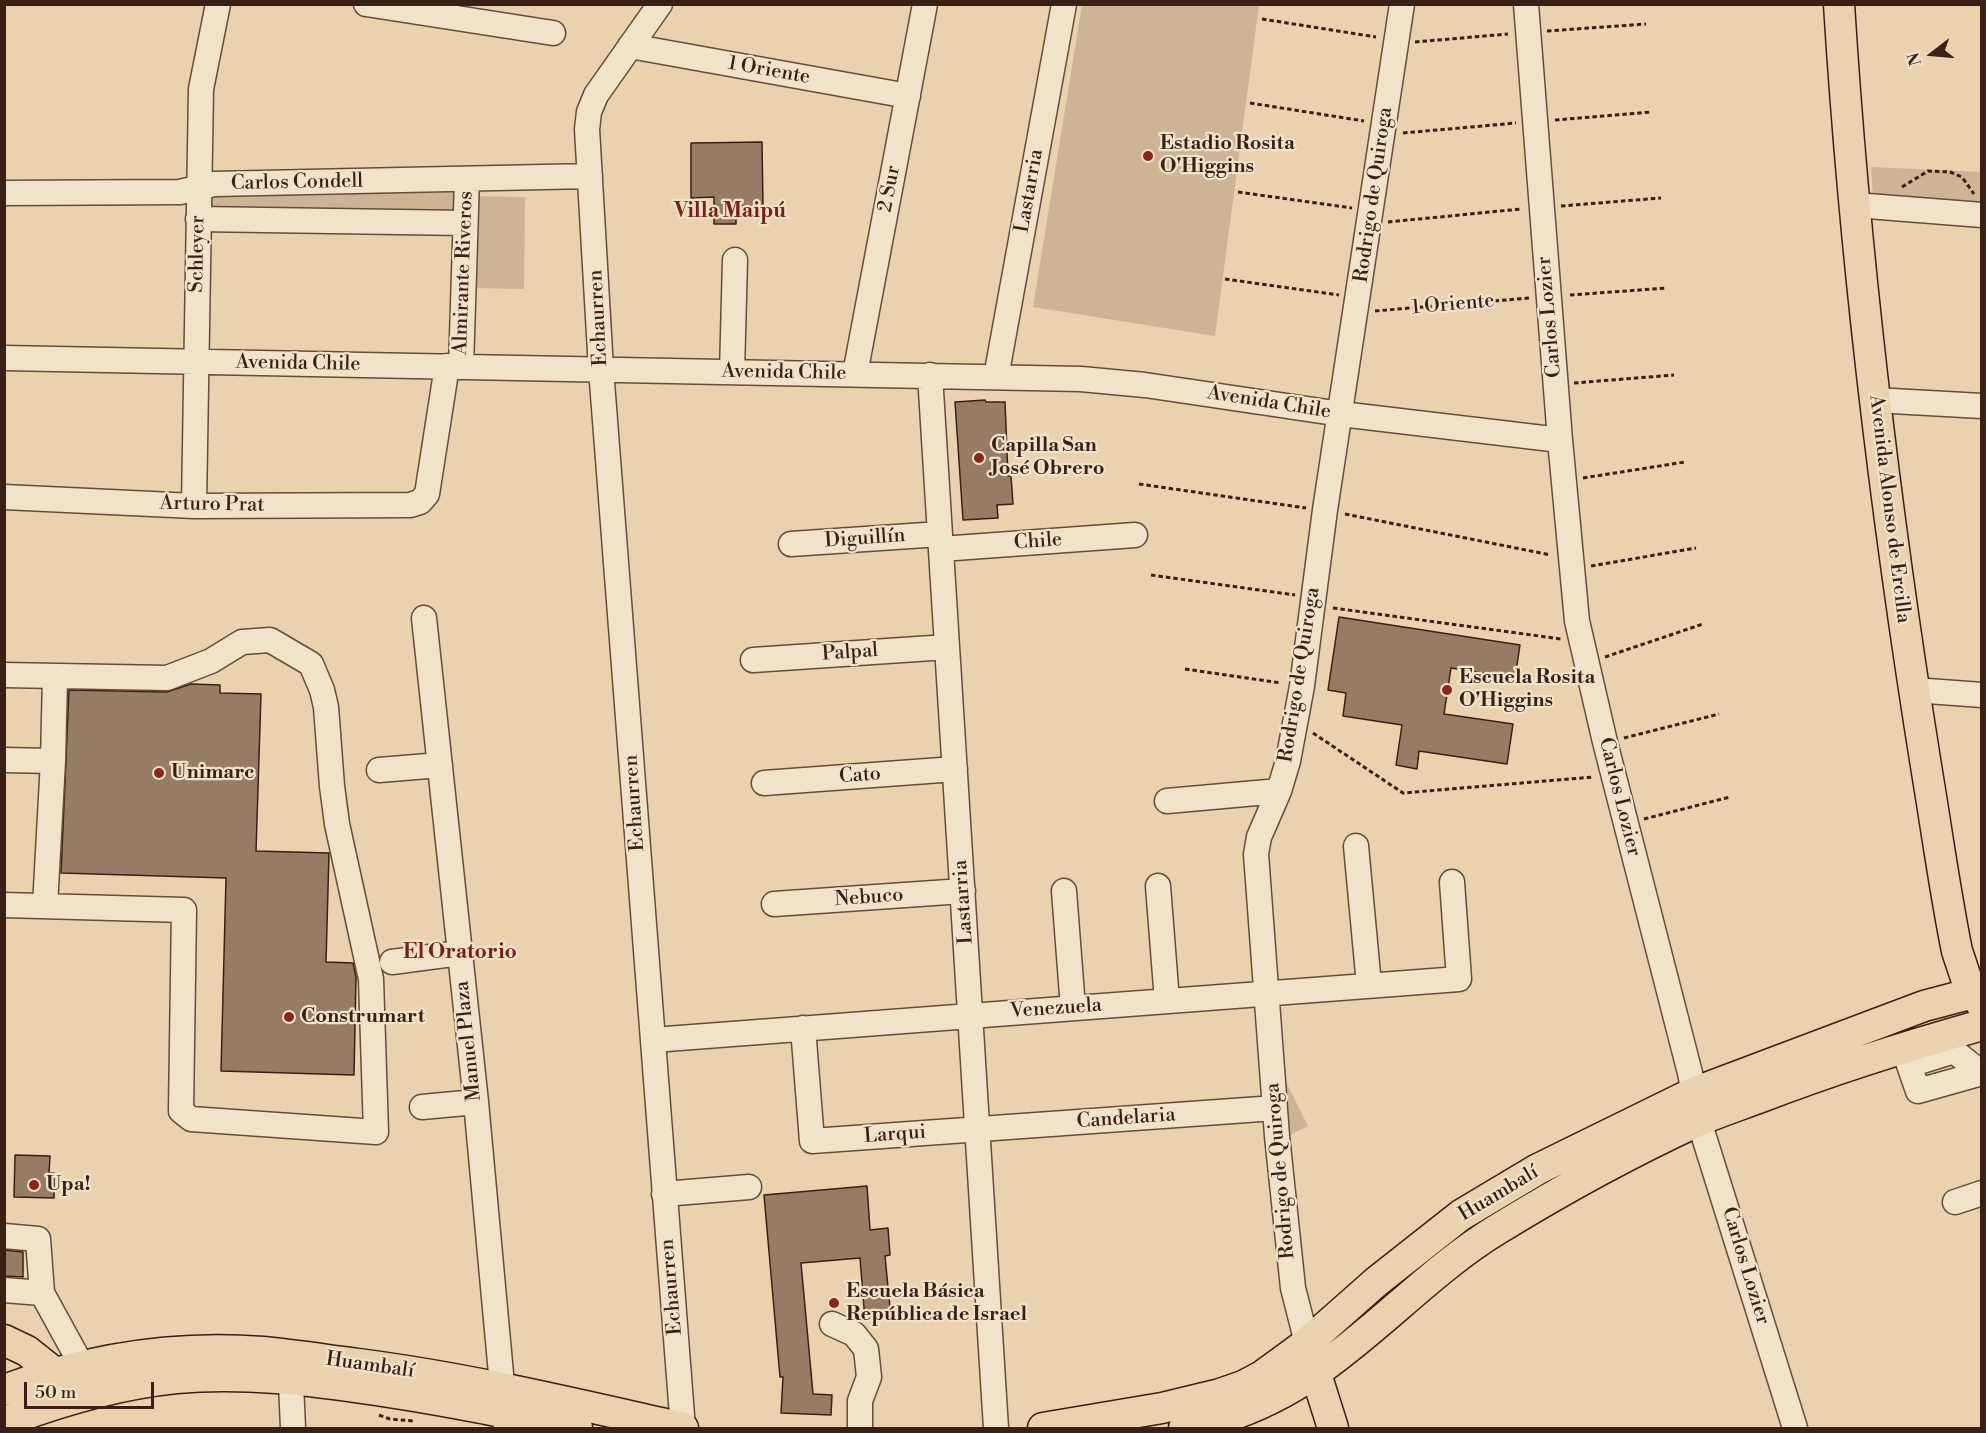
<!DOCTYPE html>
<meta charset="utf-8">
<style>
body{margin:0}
#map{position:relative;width:1986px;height:1433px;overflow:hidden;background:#ead2ae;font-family:"Libre Bodoni",serif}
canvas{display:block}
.frame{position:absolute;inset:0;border:6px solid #3a1f15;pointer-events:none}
.north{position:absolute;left:1902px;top:24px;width:60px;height:60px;-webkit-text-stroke:4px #f1e2ca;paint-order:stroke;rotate:254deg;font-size:16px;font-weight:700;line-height:24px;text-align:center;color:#3a1f15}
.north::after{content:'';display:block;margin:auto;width:21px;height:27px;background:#3a1f15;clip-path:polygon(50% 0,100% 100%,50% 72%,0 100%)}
.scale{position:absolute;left:24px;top:1382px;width:130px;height:27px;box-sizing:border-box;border:3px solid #3a1f15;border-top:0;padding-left:8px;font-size:18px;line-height:21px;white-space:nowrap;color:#3a1f15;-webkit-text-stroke:4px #f1e2ca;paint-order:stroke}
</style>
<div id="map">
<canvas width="1986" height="1433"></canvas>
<div class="frame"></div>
<div class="north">N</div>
<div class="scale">50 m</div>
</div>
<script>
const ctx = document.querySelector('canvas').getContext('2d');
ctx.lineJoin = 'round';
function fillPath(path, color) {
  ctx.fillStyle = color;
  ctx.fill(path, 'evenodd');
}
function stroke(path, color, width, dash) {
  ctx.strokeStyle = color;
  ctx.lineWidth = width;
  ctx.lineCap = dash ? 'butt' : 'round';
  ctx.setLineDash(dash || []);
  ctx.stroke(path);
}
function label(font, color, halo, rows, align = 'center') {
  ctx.font = font + ' "Libre Bodoni",serif';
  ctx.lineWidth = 4.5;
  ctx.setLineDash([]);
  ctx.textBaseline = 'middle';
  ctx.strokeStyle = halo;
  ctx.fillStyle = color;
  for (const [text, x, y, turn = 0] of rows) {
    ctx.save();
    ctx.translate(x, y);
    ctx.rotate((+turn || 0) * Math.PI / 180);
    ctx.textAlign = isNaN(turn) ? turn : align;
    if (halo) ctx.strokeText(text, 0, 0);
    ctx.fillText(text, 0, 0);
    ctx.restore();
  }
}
fillPath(new Path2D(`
 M1082 5H1259L1215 336 1033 307Z
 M1871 167 1981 172V205L1873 197Z
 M455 188V216H205L206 195Z
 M472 196 525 197 524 289 470 288Z
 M1283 1076 1308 1126 1288 1136Z`), '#ccb494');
const building = new Path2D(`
 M762 142 763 206H736V224H714V197L691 198V143Z
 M985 400 986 402H1005L1008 476H1011L1013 504 997 505 998 518 963 520 955 402Z
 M1339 617 1520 645 1515 678 1451 668 1444 714 1513 724 1507 764 1419 751 1417 769 1396 765 1402 725 1343 716 1346 693 1328 690Z
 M191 684 220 685V693L261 694 256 851 329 853 326 962 353 963 356 977 354 1075 221 1071 226 878 61 873 69 690 167 692Z
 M15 1155 50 1156 49 1173H54V1198L14 1197Z
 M867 1186 870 1230 888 1228 890 1255 885 1256 891 1318 865 1320 860 1258 801 1263 813 1394 832 1395 831 1415 781 1413 783 1377H780L764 1195Z
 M4 1250 23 1252V1277L4 1276Z`);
fillPath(building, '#967c65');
stroke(building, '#3a1f15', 1.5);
const minor = new Path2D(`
 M366 4 553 33
 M660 4 596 95 589 112 587 129 601 369 683 1428
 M1526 4 1560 440 1577 621 1605 742 1690 1073 1699 1121 1795 1428
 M630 46 908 96
 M4 193 180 192 214 184 590 176
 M1855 205 1982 215
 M198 219 465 223
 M4 358 1081 379 1145 385 1341 414 1560 440
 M461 367 467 179
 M732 372 735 260
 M855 374 925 4
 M930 375 996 1428
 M996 377 1064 4
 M1874 400 1982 406
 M4 497 194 506 410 505 420 502 427 494 447 366
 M194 506 201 89 218 4
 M791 544 940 534
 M941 549 1135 535
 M424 618 476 1102 506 1428
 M753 660 947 647
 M4 675 167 678 211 661 242 642 270 640 311 664 322 690 326 707 332 786 337 824 371 979 376 1132 191 1119 181 1111 184 910 4 905
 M1914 690 1982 695
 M4 760 53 761
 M379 770 440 765
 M764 783 955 769
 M1167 801 1279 791
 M1356 846 1369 985
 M1158 886 1167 1001
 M1064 891 1073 1008
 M774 904 963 891
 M45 906 53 761 55 677
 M392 962 460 953
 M803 1028 812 1141 1275 1108
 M653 1040 1459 979 1452 882
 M1903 1048 1909 1065 1954 1051 1981 1073
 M1909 1065 1918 1091 1982 1073
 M422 1107 476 1102
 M664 1194 749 1187
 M1955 1202 1982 1193
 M4 1236 38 1239 42 1293 82 1366
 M4 1290 42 1293
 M832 1324 854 1334 866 1349 869 1377 860 1401V1428
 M1307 1343 1293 1288 1277 1136 1256 854 1259 837 1279 791 1288 761 1302 686 1325 510 1402 4
 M290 1362 293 1428`);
const major = new Path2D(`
 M1839 4C1855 262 1886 517 1927 772 1937 832 1945 892 1957 951L1967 981 1982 1005
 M4 1340 27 1351 66 1382
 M1310 1355 1333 1428
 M4 1390C87 1359 175 1345 263 1352 295 1355 326 1360 358 1364 468 1378 575 1404 683 1428
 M4 1422C59 1401 118 1384 176 1378 243 1372 310 1380 376 1390 443 1400 510 1413 577 1428
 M1043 1428 1162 1408 1220 1394 1243 1386 1262 1376 1307 1343 1376 1282 1461 1215 1538 1169 1693 1093 1924 1006 1973 993
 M1184 1428C1231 1419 1277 1399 1316 1372 1380 1328 1432 1269 1498 1229 1563 1189 1629 1153 1698 1121 1718 1112 1740 1105 1761 1097 1834 1069 1907 1046 1982 1025`);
stroke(minor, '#664c3b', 27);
stroke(major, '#3a1f15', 33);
stroke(new Path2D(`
 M1262 19 1376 37
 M1547 31 1646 24
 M1415 42 1508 34
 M1250 103 1364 121
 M1555 120 1652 112
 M1403 133 1516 123
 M1902 187 1928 171 1950 172 1962 177 1974 194
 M1238 192 1352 208
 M1561 206 1661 198
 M1388 222 1521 209
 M1225 279 1339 295
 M1570 295 1667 288
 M1375 311 1530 298
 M1574 383 1674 375
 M1583 478 1685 462
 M1139 484 1306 508
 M1345 514 1551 555
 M1591 566 1696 548
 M1151 575 1295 595
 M1333 608 1561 639
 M1605 657 1703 624
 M1185 669 1281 683
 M1313 733 1403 793 1593 777
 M1624 738 1719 714
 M1644 819 1730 797
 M379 1415 390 1419 413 1421`), '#3a1f15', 3, [4.5, 3]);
stroke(minor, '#f1e2ca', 24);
stroke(major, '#ead2ae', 30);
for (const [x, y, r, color] of [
 [1148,156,6,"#8f2418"],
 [979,458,6,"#8f2418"],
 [1447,690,6,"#8f2418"],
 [159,773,6,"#8f2418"],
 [289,1017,6,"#8f2418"],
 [34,1185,6,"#8f2418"],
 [834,1303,6,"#8f2418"]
]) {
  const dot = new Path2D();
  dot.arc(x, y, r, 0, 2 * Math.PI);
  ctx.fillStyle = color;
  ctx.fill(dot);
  stroke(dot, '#f1e2ca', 2);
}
label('20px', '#3a1f15', '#f1e2ca', [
 ["1 Oriente",769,71,10],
 ["Carlos Condell",297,183,-1],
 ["2 Sur",890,189,-79],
 ["Lastarria",1030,191,-80],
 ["Rodrigo de Quiroga",1374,195,-82],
 ["Schleyer",198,254,-89],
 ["Almirante Riveros",464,273,-88],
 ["1 Oriente",1453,305,-5],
 ["Carlos Lozier",1550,317,-95],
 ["Echaurren",599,318,-93],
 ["Avenida Chile",298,364,1],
 ["Avenida Chile",784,373,1],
 ["Avenida Chile",1269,403,9],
 ["Arturo Prat",212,505,1],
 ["Avenida Alonso de Ercilla",1889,509,83],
 ["Diguillín",865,539,-4],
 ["Chile",1038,542,-4],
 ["Palpal",850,653,-4],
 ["Rodrigo de Quiroga",1300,675,-81],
 ["Cato",860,776,-4],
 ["Carlos Lozier",1619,797,76],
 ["Echaurren",635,803,-94],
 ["Nebuco",869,898,-4],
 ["Lastarria",964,902,-94],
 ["Venezuela",1056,1009,-4],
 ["Manuel Plaza",469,1041,-96],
 ["Candelaria",1126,1119,-4],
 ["Larqui",895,1135,-4],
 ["Rodrigo de Quiroga",1281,1171,-95],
 ["Huambalí",1499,1194,-31],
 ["Carlos Lozier",1745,1266,73],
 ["Echaurren",672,1287,-95],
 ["Huambalí",370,1366,8]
]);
label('bold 20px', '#3a1f15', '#f1e2ca', [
 ["Estadio Rosita",1160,144],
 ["O'Higgins",1160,167],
 ["Capilla San",991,446],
 ["José Obrero",991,469],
 ["Escuela Rosita",1459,678],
 ["O'Higgins",1459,701],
 ["Unimarc",171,773],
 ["Construmart",301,1017],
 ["Upa!",46,1185],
 ["Escuela Básica",846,1292],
 ["República de Israel",846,1315]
], 'left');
label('bold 21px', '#7a1f14', '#f1e2ca', [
 ["Villa Maipú",730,212],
 ["El Oratorio",460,953]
]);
</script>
